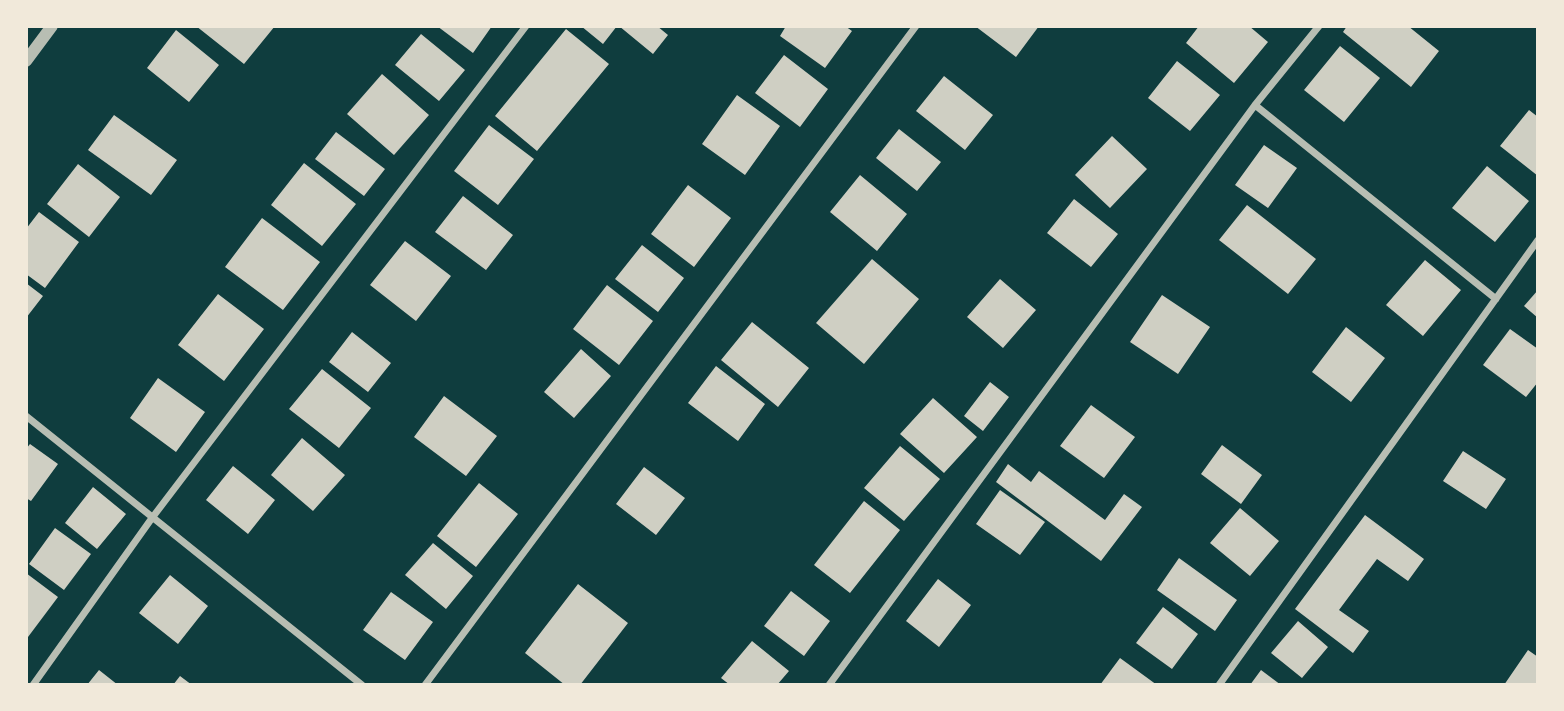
<!DOCTYPE html>
<style>
body{margin:0}
#map{position:relative;width:1564px;height:711px;overflow:hidden;background:#0f3d3e;font-family:Montserrat,sans-serif}
canvas{display:block}
.frame{position:absolute;inset:0;border:28px solid #f1e9da;pointer-events:none}
</style>
<div id="map">
<canvas width="1564" height="711"></canvas>
<div class="frame"></div>
</div>
<script>
const ctx = document.querySelector('canvas').getContext('2d');
ctx.lineJoin = 'round';
function fillPath(path, color) {
  ctx.fillStyle = color;
  ctx.fill(path, 'evenodd');
}
function stroke(path, color, width, dash) {
  ctx.strokeStyle = color;
  ctx.lineWidth = width;
  ctx.lineCap = dash ? 'butt' : 'round';
  ctx.setLineDash(dash || []);
  ctx.stroke(path);
}
fillPath(new Path2D(`
 M196 26H275L244 64Z
 M437 26H492L473 53Z
 M581 26H617L603 44Z
 M619 26H657L668 35 653 54Z
 M786 26H845L852 31 825 68 780 36Z
 M975 26H1039L1016 57Z
 M1199 26H1249L1268 42 1234 83 1186 43Z
 M1347 26H1408L1439 51 1411 87 1343 32Z
 M566 29 609 64 537 151 495 116Z
 M176 30 219 65 189 102 147 68Z
 M421 34 465 70 439 101 395 65Z
 M1340 46 1380 78 1344 122 1304 90Z
 M784 55 828 89 800 127 755 93Z
 M1177 61 1220 95 1190 131 1148 98Z
 M382 74 429 115 394 155 347 114Z
 M944 76 993 115 965 150 916 111Z
 M737 95 780 126 745 175 702 144Z
 M1529 110 1538 117V176L1500 146Z
 M114 115 177 160 151 195 88 150Z
 M489 125 534 159 498 205 454 171Z
 M899 129 941 162 917 191 876 158Z
 M336 132 385 169 364 196 315 159Z
 M1112 136 1147 169 1110 208 1075 175Z
 M1264 145 1297 168 1268 208 1235 185Z
 M304 163 356 204 322 246 271 205Z
 M78 164 120 197 89 237 47 204Z
 M1487 166 1529 201 1495 242 1452 208Z
 M860 175 907 214 877 251 830 212Z
 M688 185 731 218 694 267 651 234Z
 M463 196 513 235 486 270 435 232Z
 M1074 199 1118 234 1091 267 1047 233Z
 M1247 205 1316 259 1288 294 1219 240Z
 M39 212 79 242 45 288 26 274V229Z
 M262 218 320 262 283 310 225 267Z
 M405 241 451 276 416 321 370 285Z
 M642 245 684 278 658 312 615 279Z
 M872 259 919 299 864 364 816 323Z
 M1425 260 1461 290 1423 336 1386 305Z
 M1000 279 1036 310 1003 348 967 317Z
 M26 283 43 296 26 318Z
 M607 285 653 321 619 365 573 329Z
 M1538 290V318L1524 306Z
 M218 294 264 329 224 381 178 345Z
 M1162 295 1210 327 1178 374 1130 342Z
 M752 322 809 368 778 407 721 360Z
 M1346 327 1385 358 1351 402 1312 372Z
 M1510 329 1538 349V382L1526 397 1483 365Z
 M352 332 391 363 368 392 329 362Z
 M581 349 611 376 574 418 544 392Z
 M716 366 765 404 738 441 688 403Z
 M322 369 371 408 339 448 289 409Z
 M158 378 205 412 176 452 130 418Z
 M990 382 1009 397 983 431 964 416Z
 M444 396 497 436 466 476 414 437Z
 M933 398 977 437 944 473 900 434Z
 M1091 405 1135 437 1104 478 1060 446Z
 M302 438 345 475 313 511 271 475Z
 M30 444 58 464 31 501 26 498V449Z
 M1222 445 1262 475 1241 504 1201 474Z
 M900 446 940 479 904 521 864 488Z
 M1463 451 1506 479 1486 509 1443 481Z
 M1008 464 1031 482 1039 471 1105 520 1124 494 1142 507 1101 561 996 482Z
 M233 466 275 500 248 534 206 500Z
 M644 467 685 498 656 535 616 504Z
 M479 483 518 514 476 567 437 536Z
 M93 487 126 514 97 549 65 523Z
 M1000 490 1045 522 1020 555 976 524Z
 M864 501 900 530 850 593 814 565Z
 M1240 508 1279 541 1250 576 1210 543Z
 M1365 515 1424 559 1408 581 1377 559 1339 610 1369 631 1353 653 1295 609Z
 M55 528 91 554 64 590 29 564Z
 M433 543 473 576 446 609 405 575Z
 M1179 558 1237 600 1215 631 1157 590Z
 M26 573 58 597 28 637 26 636Z
 M170 575 208 606 178 644 139 613Z
 M938 579 971 605 939 647 906 621Z
 M578 584 628 623 580 685H565L525 653Z
 M791 591 830 621 804 656 764 626Z
 M391 592 433 622 405 660 363 630Z
 M1163 607 1198 634 1172 669 1136 643Z
 M1298 621 1328 647 1302 678 1271 653Z
 M752 641 789 671 777 685H730L721 678Z
 M1528 650 1538 657V685H1504Z
 M1120 658 1157 685H1100Z
 M99 670 118 685H87Z
 M1261 670 1281 685H1250Z
 M180 676 192 685H173Z`), '#cfcfc3');
stroke(new Path2D(`
 M1255 105 1496 299
 M26 416 362 685
 M33 685 152 518 526 26
 M425 685 916 26
 M829 685 1255 105 1319 26
 M1219 685 1538 240`), '#b8beb3', 7);
stroke(new Path2D(`
 M26 61 52 26`), '#b8beb3', 12);
</script>
